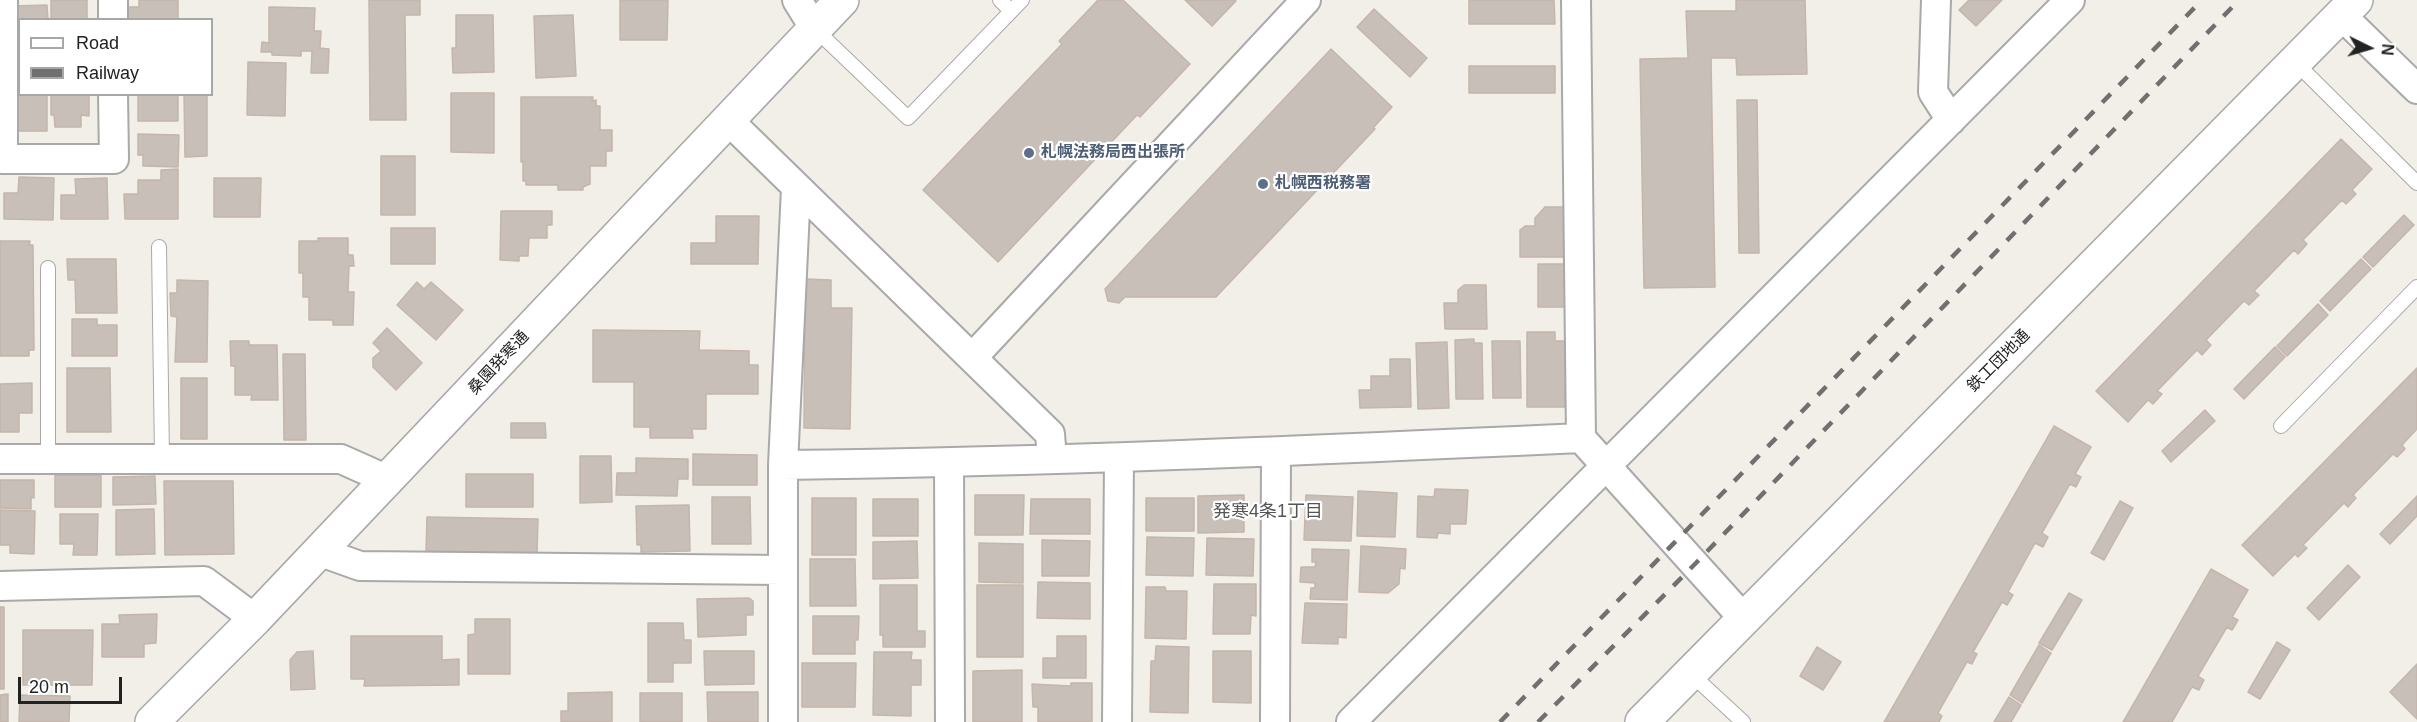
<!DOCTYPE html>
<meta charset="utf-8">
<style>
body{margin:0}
#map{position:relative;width:2417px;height:722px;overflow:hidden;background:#f2efe9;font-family:Arial,sans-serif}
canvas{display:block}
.legend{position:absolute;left:18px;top:18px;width:195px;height:78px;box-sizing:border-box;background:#fff;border:2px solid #a7a7a7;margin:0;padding:8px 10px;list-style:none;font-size:18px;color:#222}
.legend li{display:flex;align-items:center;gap:12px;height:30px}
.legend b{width:30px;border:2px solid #a7a7a7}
.north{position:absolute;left:2339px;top:18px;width:60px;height:60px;-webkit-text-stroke:4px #fff;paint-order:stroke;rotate:95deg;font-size:16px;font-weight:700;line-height:24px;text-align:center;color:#222}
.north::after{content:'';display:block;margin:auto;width:21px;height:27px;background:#222;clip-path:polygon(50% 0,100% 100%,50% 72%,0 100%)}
.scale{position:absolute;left:18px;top:677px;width:104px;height:27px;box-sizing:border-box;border:3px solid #222;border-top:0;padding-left:8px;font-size:18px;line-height:21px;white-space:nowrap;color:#222;-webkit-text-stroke:4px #fff;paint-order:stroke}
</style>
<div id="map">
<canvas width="2417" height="722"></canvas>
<ul class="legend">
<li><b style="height:8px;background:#fff"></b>Road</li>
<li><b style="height:8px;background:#707070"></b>Railway</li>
</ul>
<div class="north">N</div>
<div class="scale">20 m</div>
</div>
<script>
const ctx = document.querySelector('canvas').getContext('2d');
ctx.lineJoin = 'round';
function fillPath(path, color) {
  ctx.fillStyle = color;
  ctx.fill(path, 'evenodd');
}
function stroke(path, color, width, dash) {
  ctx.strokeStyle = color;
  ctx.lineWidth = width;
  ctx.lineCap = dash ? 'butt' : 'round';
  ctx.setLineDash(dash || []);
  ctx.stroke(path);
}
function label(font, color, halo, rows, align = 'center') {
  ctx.font = font + ' Arial,"Noto Sans JP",sans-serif';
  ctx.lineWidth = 4.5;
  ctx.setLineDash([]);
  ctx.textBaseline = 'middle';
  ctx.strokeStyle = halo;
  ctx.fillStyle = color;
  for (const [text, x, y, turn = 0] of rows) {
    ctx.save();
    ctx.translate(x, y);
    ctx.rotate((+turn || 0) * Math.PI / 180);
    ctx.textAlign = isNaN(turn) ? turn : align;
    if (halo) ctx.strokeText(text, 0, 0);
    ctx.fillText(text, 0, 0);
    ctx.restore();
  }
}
const building = new Path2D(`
 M51 0H87V20H51Z
 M139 0H178V20H127V7H139Z
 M369 0H420V15H405L406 120H370Z
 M620 0H668L667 40H620Z
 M1098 0H1123L1190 64 1140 117 1137 115 998 262 923 190 1062 44 1059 41Z
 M1185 0H1234L1236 1 1212 26Z
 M1469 0H1554L1555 24H1469Z
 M1736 0H1805L1807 74 1737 75 1736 58H1711L1715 287 1644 288 1640 59 1688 58 1686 11H1736Z
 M1969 0H2002L1976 26 1959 10Z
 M47 5 48 20H20V34L13 35 12 6Z
 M269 7 315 8 314 31H321L320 48 329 49 328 73H311L312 51H301V56L272 55V52H261L262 42 269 43Z
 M1374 9 1427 58 1410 77 1357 27Z
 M456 15H493L494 72 453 73 452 48H456Z
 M573 15 576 76 536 78 534 16Z
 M13 45H20V81H12Z
 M1331 49 1392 107 1373 128 1375 129 1216 297H1125L1119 303 1108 301 1105 289Z
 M248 62 286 63 285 116 247 115Z
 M1469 66H1555V93H1469Z
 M12 88H20V94H47V131H12Z
 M451 93H494V153L451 152Z
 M51 94H89V116L81 115V127H55L54 115H51Z
 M138 94H178V121H138Z
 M184 94H207V156L185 157Z
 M521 97H593L592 101 596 100V106H600V130H612V151H606V166H590V184L583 187V190H558V185H526V181H523V161L521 162Z
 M1737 100H1757L1759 253H1739Z
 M138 134 179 135 178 167 143 166V155H138Z
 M2341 139 2372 169 2352 190 2356 194 2346 204 2342 200 2303 240 2307 244 2298 254 2294 250 2254 291 2259 295 2249 305 2244 301 2206 340 2211 345 2202 355 2197 350 2157 391 2162 394 2153 404 2148 400 2128 422 2096 391Z
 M381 156H415V215H381Z
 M178 169V219H125L124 194H138V180H161V170Z
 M19 177 54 178 53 220 4 219V193H18Z
 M107 178 108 219H61V195H76L75 179Z
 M214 178H261L260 217H214Z
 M1545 207H1567V257H1520V230L1525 226H1535V218Z
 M501 211H552V225H547V238H529L528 256H519V261L500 260Z
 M2404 215 2414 225 2373 267 2363 257Z
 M716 216H759L758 264H691V243H716Z
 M391 228H435V264H391Z
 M318 238H348V255H353L354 266H349L348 292H354L353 325H333V320H309V297H303V273H299V241H318Z
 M0 241H30L29 245H33L34 350H29V356H0Z
 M67 259H116L117 313H76L75 280H68Z
 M2361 259 2371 269 2330 311 2320 301Z
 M1538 264H1566L1565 307H1538Z
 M805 279 831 280V308H852L850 429 804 428Z
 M177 280 208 281 207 362H175L177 317 171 316 170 293H177Z
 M417 282 424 289 431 282 463 310 436 340 397 305Z
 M1464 285H1486L1487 329H1445L1444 303H1458V290Z
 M2318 304 2328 315 2287 356 2277 346Z
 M72 319H97V325H117V356H72Z
 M387 328 422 363 396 390 373 367V358L381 351 373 343Z
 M593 330 700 331 699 350 749 351V365H758V394H706V429H692L693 438H650V427H634V382H593Z
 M1527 332H1555V341H1565V407H1527Z
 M1474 339V343H1482L1483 399H1456L1455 340Z
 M230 341H249V345H277L278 400H251L252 395H235V366H231Z
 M1492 341H1520L1521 398H1493Z
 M1447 342 1449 408 1418 409 1416 343Z
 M2275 347 2285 357 2244 399 2234 389Z
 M283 354H305L306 440H284Z
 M1390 359H1410L1411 407 1360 408 1359 390H1371V376H1390Z
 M67 368H110L111 432H67Z
 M2417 368V429L2402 445 2405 449 2397 457 2393 454 2353 495 2356 498 2348 507 2344 503 2303 545 2307 548 2298 557 2295 554 2273 576 2242 545Z
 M181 378H207V439H181Z
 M32 383V413H19V432H0V384Z
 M2205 410 2215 421 2171 462 2162 451Z
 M511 423H545L546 438H511Z
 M2054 426 2091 447 2075 474 2081 477 2076 487 2070 484 2042 533 2048 537 2043 547 2035 543 2008 592 2013 595 2007 605 2002 602 1973 652 1977 654 1972 664 1967 662 1938 713 1942 716 1939 722H1884Z
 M693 454 757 455V485H693Z
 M580 456H611L612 502 580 503Z
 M636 458 688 459V479H678L677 496 616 495 617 473H636Z
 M466 474H533V507H466Z
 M55 475H101V507H55Z
 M155 476 156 504 113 505V477Z
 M0 480H34V498L31 497V509L0 508Z
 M164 481H233L234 554 165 555Z
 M1435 489 1468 490 1466 524H1450V534L1438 533 1437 538 1417 537 1418 496 1434 497Z
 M1358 491 1397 493 1395 537 1357 536Z
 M975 495H1024L1023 535H975Z
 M1244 495V532L1198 533V496Z
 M1306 495 1353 497 1351 541 1304 540Z
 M2417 496V516L2390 544 2380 534Z
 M712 497H750L751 544H712Z
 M812 498H856V555H812Z
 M1146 498H1194V531H1146Z
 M873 499H918V536H873Z
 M1031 499H1090V534H1030Z
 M2120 501 2133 508 2104 560 2091 553Z
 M689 505 690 551 641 552V545H637L636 506Z
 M154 509 155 554 116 555V510Z
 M0 510 35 511 34 554 10 553V545H0Z
 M60 514H98L97 555H73L74 544H60Z
 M427 517 538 519 537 553 426 551Z
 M1147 537 1194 538 1193 576 1146 575Z
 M1207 538 1254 539 1253 576 1206 575Z
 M1042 540 1090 541 1089 576H1042Z
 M917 541 918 578 873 579V542Z
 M979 543 1023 544V583L979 582Z
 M1361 546 1406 549 1405 569 1400 568 1399 584 1388 593 1359 592Z
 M1312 549 1349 550 1347 600 1310 599 1311 588H1315V583L1300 582 1301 567H1315L1316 562H1312Z
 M810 559H855L856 606H810Z
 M2348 565 2360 577 2319 620 2307 608Z
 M2211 569 2248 590 2232 617 2238 620 2232 630 2227 627 2198 676 2204 680 2199 690 2192 687 2172 722H2123Z
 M1038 582 1090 583V619L1037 618Z
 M1214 584H1256V616L1251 615 1250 634H1213Z
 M880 585H917V631H925V647H883V635H880Z
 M977 585H1023V657H977Z
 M1146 587H1165L1166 591H1187L1186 639 1145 638Z
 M2069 593 2082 600 2052 650 2039 643Z
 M749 598 753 601V615H746V635L698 637 697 599Z
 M1305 603 1347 604 1346 638 1338 637V644L1302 643Z
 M0 607H4V689H0Z
 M157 614 156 643 144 644V657H102V624H120L119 615Z
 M813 616H859L858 640H855V654H813Z
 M475 619H510V674H468V635L475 634Z
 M648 623H683L684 640H691V663H673V682H648Z
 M23 630H93L92 685H23Z
 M351 636H442V660L459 659V685L364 686 365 679H351Z
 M1057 636H1086V678H1043V658H1057Z
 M2277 642 2290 650 2260 699 2248 692Z
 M2039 645 2051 653 2022 703 2010 695Z
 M1156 646 1189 647 1188 713 1150 712 1151 661H1155Z
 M1817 647 1841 662 1823 690 1800 676Z
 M313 651 315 689 291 690 290 660 297 652Z
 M704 651H754V684L705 685Z
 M1213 651H1251V703L1213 702Z
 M874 652H912L911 660H921V685H911V716L873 715Z
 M802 663H856L855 707H802Z
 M2417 664V719L2390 692Z
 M1022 670V722H973V671Z
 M1071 683H1092V722H1038V707H1033L1032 684 1071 686Z
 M612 692V722H561V711H568V693Z
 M707 692H758V722H708Z
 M640 693H682V722H640Z
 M8 694V722H0V695Z
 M20 695 70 696 69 722H19Z
 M2009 697 2021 705 2011 722H1994Z`);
fillPath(building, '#c7bfb8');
stroke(building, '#c4b6ab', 1.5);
const service = new Path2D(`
 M1000 0 1011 11
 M815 29 908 118 1022 0
 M2295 62 2417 183
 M159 247 162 458
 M48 268V459
 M2281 426 2417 287
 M1691 674 1743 722`);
const minor = new Path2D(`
 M3 0V159H114L113 94
 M113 0V20
 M797 0 815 29
 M1576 0 1581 438 1745 620
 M1936 0 1933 92 1951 120
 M2341 15 2417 89
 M729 121 1050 434 1052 459
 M972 358 1306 0
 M0 459H341L388 480
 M949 463 950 722
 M783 465C1049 462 1315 450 1581 438
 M318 551 360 566 783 570
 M0 586 204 581 255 619
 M783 722V465L796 188
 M1117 722 1119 458
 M1275 722 1276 452
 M1351 722 2070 0`);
const tertiary = new Path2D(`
 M152 722 255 619 842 0
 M1642 722 2356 0`);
stroke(service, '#a9a9a9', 16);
stroke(minor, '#a9a9a9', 32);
stroke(tertiary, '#a9a9a9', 36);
stroke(service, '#fff', 14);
stroke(minor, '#fff', 28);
stroke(tertiary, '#fff', 33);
stroke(new Path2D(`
 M1500 722 2202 0
 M1538 722 1694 565 2239 0`), '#707070', 4.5, [12, 12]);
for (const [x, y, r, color] of [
 [1029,153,6,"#5c6f8a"],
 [1263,184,6,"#5c6f8a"]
]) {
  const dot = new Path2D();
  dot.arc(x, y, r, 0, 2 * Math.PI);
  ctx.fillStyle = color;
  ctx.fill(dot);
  stroke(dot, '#fff', 2);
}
label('bold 16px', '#4e5e75', '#fff', [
 ["札幌法務局西出張所",1041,153],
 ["札幌西税務署",1275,184]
], 'left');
label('16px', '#222', '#fff', [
 ["鉄工団地通",1999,361,-45],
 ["桑園発寒通",499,363,-47]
]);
label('18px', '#555', '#fff', [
 ["発寒4条1丁目",1268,512]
]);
</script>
